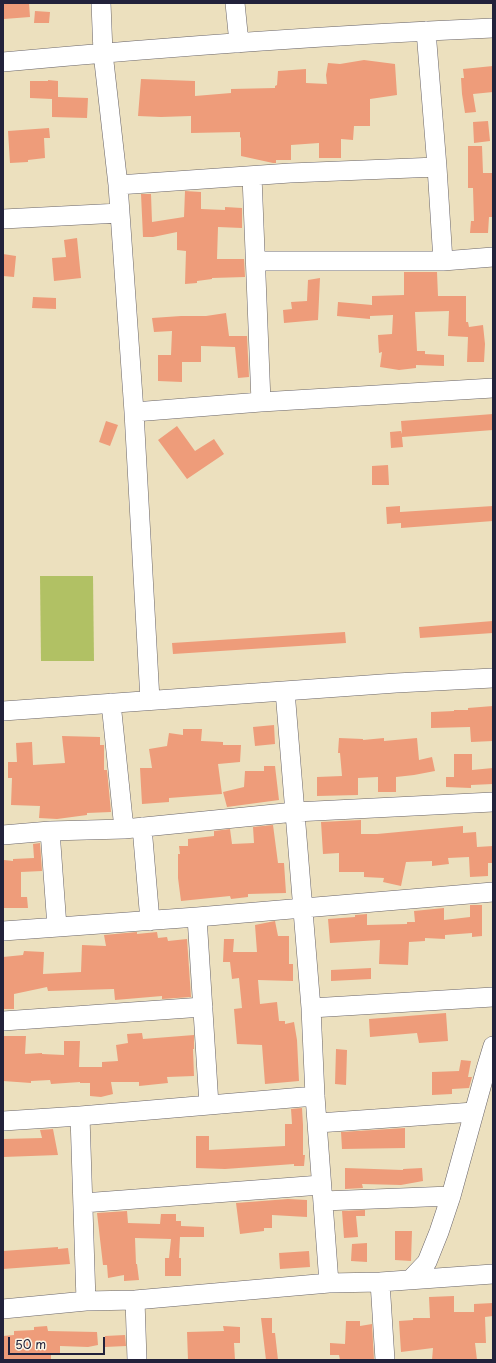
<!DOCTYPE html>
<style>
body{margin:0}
#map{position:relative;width:496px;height:1363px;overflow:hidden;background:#ece0be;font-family:"Playpen Sans",sans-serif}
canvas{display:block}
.frame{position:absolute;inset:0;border:4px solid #22223b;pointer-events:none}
.scale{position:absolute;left:8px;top:1337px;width:97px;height:18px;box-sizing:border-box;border:2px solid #22223b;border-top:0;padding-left:5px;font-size:12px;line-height:14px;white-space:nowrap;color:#22223b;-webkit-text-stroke:3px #fcf5e5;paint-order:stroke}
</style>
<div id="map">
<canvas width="496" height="1363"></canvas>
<div class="frame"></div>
<div class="scale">50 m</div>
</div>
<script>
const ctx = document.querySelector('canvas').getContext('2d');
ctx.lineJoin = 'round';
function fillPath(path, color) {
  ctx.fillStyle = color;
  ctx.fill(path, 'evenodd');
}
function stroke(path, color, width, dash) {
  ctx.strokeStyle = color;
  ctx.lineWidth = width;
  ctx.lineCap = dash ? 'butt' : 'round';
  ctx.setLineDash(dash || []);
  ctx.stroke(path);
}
fillPath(new Path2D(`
 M40 576H93L94 661H41Z`), '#b1c164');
fillPath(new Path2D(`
 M3 3H29L30 17 4 19Z
 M35 11 50 12 49 23H34Z
 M364 60 395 64 397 95 370 99V126H354L353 140 341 139V158H319V143L291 145V160H276V163H273L241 156V137L240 138V132L191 133V116L161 117 138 116 141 79 195 81V96L231 93V89L275 88V86L277 85 278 71 306 69V83L327 84 326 75 328 63 340 64Z
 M493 66V92L473 94 476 112 465 113 462 94 461 78H464L463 69Z
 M48 80 58 81V97L88 98 87 118 52 117V99L30 98V81H48Z
 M488 121 490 141 474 143 473 122Z
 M49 128 50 138H44L45 158 28 160V162L10 163 8 131Z
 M468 146H482L483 173H493V217H489L488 233H470L471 221H474L473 188H468Z
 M185 191 201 192V209L225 210V207L242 208V228L218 227 217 259H244L245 277 212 278V279L197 281V283L185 284 186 251 177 250V232L153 237H143L141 194H151L152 222 184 217Z
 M77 238 81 278 54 281 52 258 66 257 64 240Z
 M3 254 16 256 14 277 3 276Z
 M404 272H437L438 296H466V322H468L469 327 483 325 485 344 484 362H467L468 337 448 336 449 311 415 312 417 351H425V354L444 355V366L416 365V368L399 370 380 367 382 352 379 353 378 335 392 334 393 315 370 316V319L337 316 338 302 372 305V296L404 295Z
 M320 278 318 320 284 323 283 310 292 309 291 302 307 301 308 280Z
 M33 297 56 298V309L32 308Z
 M226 313 229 336H247L249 377 238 378 235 347 201 346V362H182V382L158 381V355H171L172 331 154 332 152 318 181 316H206Z
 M493 414V430L402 437 403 447 391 448 390 432 401 431 402 434 401 421Z
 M106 421 118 425 110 446 99 442Z
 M177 426 195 451 214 439 224 454 187 479 158 440Z
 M388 465 389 485H372V466Z
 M400 506V512L493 506V521L401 528V523L387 524 386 507Z
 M493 621V633L420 638 419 627Z
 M345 632 346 643 173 654 172 643Z
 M493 706V741L471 742 470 727 431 728V712L454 711V710H468V708Z
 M274 725 275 744 255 746 253 727Z
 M183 729H202L201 741 223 742V745H241L240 762 218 764 222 794 169 798V802L142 804 140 768H152L149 749 167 746 169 733 183 735Z
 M62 736 100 737V745H104V770H107L111 812 87 813V815L57 819 39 818 40 806 11 805 12 778H8V762H17L16 743 32 742 33 765 65 763Z
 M339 738 363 739V740L384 738V741L417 738 419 760 432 757 435 771 414 775 396 777V792H378V777L358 778V795L317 796V777L342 776 340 753H338Z
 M454 754H472V770L493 768V784L471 785V788L446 787V777H454Z
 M264 766H275L279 800 227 807 223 792 244 787 245 771H264Z
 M361 820V834H377L463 826V833L476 832 477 847 493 846V863H488V876L470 877 469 857 448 858 449 864 432 866V861L406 862 401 886 383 882 384 878 364 877V872H339V853L323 854 321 822Z
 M273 825 278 863H284L286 893 248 894V897L231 899 230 896 181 901 178 878V854H180L179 846H188V839L214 836V831L230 829 232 844 254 843 253 827Z
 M40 843 42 871 21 872V897H27L28 908H3L4 860 13 861V859L34 858 33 844Z
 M470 905H482V936L472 937V933L445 935V939L425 938V941L409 942 408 965 379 964 380 940 330 943 328 919 355 917V915L367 914V925L407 924V922H415L414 911 444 908V920L470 917Z
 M275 921 278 936H289V964H293V981L258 980 260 1004 277 1002 279 1021H285V1024L294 1022 297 1040 299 1081 265 1084 262 1045 237 1044 234 1009 242 1008 239 978 232 979 230 962H223L224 939H234L233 952H257L255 925Z
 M137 932V934L157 932 158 938 167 937 168 941 187 939 191 997 162 999V996L115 1000 114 989 48 991 47 987 14 994V1009H3V957L23 955 24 951 44 952 43 974 81 972 82 945 106 946 104 935Z
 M371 968V979L331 981V970Z
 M446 1013 448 1041 419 1043 417 1033 370 1037 369 1019Z
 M142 1033 143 1039 194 1035V1049H193L194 1076 167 1077 168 1083 139 1086V1082H111L113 1094 101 1097 90 1096V1083H80V1082L51 1084 50 1080 31 1081V1083L3 1081V1036H26L25 1054 42 1053V1054L64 1055V1041H80L79 1067H102V1062L118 1061 116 1045 128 1043 127 1034Z
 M336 1049 347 1050 346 1085 335 1084Z
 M461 1060 471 1061 468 1077H472L469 1088 452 1089V1094L432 1095V1072L459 1071Z
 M302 1108 303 1125V1155H305L304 1166H294V1164L225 1169 196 1168V1136H209V1150L285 1146V1124H292L291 1109Z
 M405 1128V1148L342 1149 341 1132Z
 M53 1129 58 1155 3 1157V1139L42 1138 40 1130Z
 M345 1168 403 1170V1169L422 1168 423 1181 401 1185 362 1184 363 1188 345 1189Z
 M288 1199 307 1200V1217L272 1215V1228H264V1231L240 1234 236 1203Z
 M365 1210V1216H356L358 1237 344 1238 342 1211Z
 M127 1211 128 1223 160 1224 161 1214H176V1221H181V1226L204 1227V1237H180L179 1258H181V1276H165V1258H169L171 1239 135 1238 136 1264H137L139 1280 124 1281V1275L108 1278 107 1265H103L97 1213Z
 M395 1231H412L411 1261 395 1260Z
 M367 1243V1262L351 1261 352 1244Z
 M58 1247V1249L68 1248 70 1264 3 1269V1251Z
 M309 1251 310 1267 280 1269 279 1253Z
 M454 1296V1312H474V1304L493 1303V1316L485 1317 486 1343H475L477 1360H432L433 1348 401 1352 399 1321 413 1320V1318H430L429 1297Z
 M261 1318H272V1333H275L278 1360H266Z
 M346 1321H360V1326L372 1324 374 1360H340L339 1355H330V1343L345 1344Z
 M47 1326 48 1331 97 1332 98 1345 88 1347 60 1346V1354H51V1360H3V1336L14 1335V1331L34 1330V1327Z
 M223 1326 240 1327V1343H234L235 1360H188L187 1332 224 1331Z
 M125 1335 126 1346 105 1347V1336Z`), '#ee9c7a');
const minor = new Path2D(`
 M101 3 103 53 118 185 120 213 134 412 150 700
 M235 3 239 43
 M426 31 437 167 443 261
 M3 62C166 47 329 35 493 28
 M252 176 261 402
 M118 185 290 173 437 167
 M3 219 120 213
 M256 261H443L493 257
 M134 412 261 402 493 388
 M285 691 311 1008 315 1096 329 1283
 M111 703 124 829
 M3 711 396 683 493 678
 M142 827 150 921
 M50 831 57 927
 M3 835 50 831 124 829 295 812 493 802
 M197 917 209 1105
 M3 931 197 917 493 892
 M311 1008 493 997
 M3 1021 203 1007
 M80 1116 86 1301
 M3 1121 80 1116 315 1096
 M318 1123 474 1112
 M323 1201 451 1196
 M83 1203 321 1185
 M410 1280 427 1262 439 1232 451 1196 486 1069 493 1046
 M380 1282 385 1360
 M135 1300 137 1360
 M3 1309 86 1301 135 1300 329 1283 380 1282 493 1274`);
stroke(minor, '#696469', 20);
stroke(minor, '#fff', 19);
</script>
